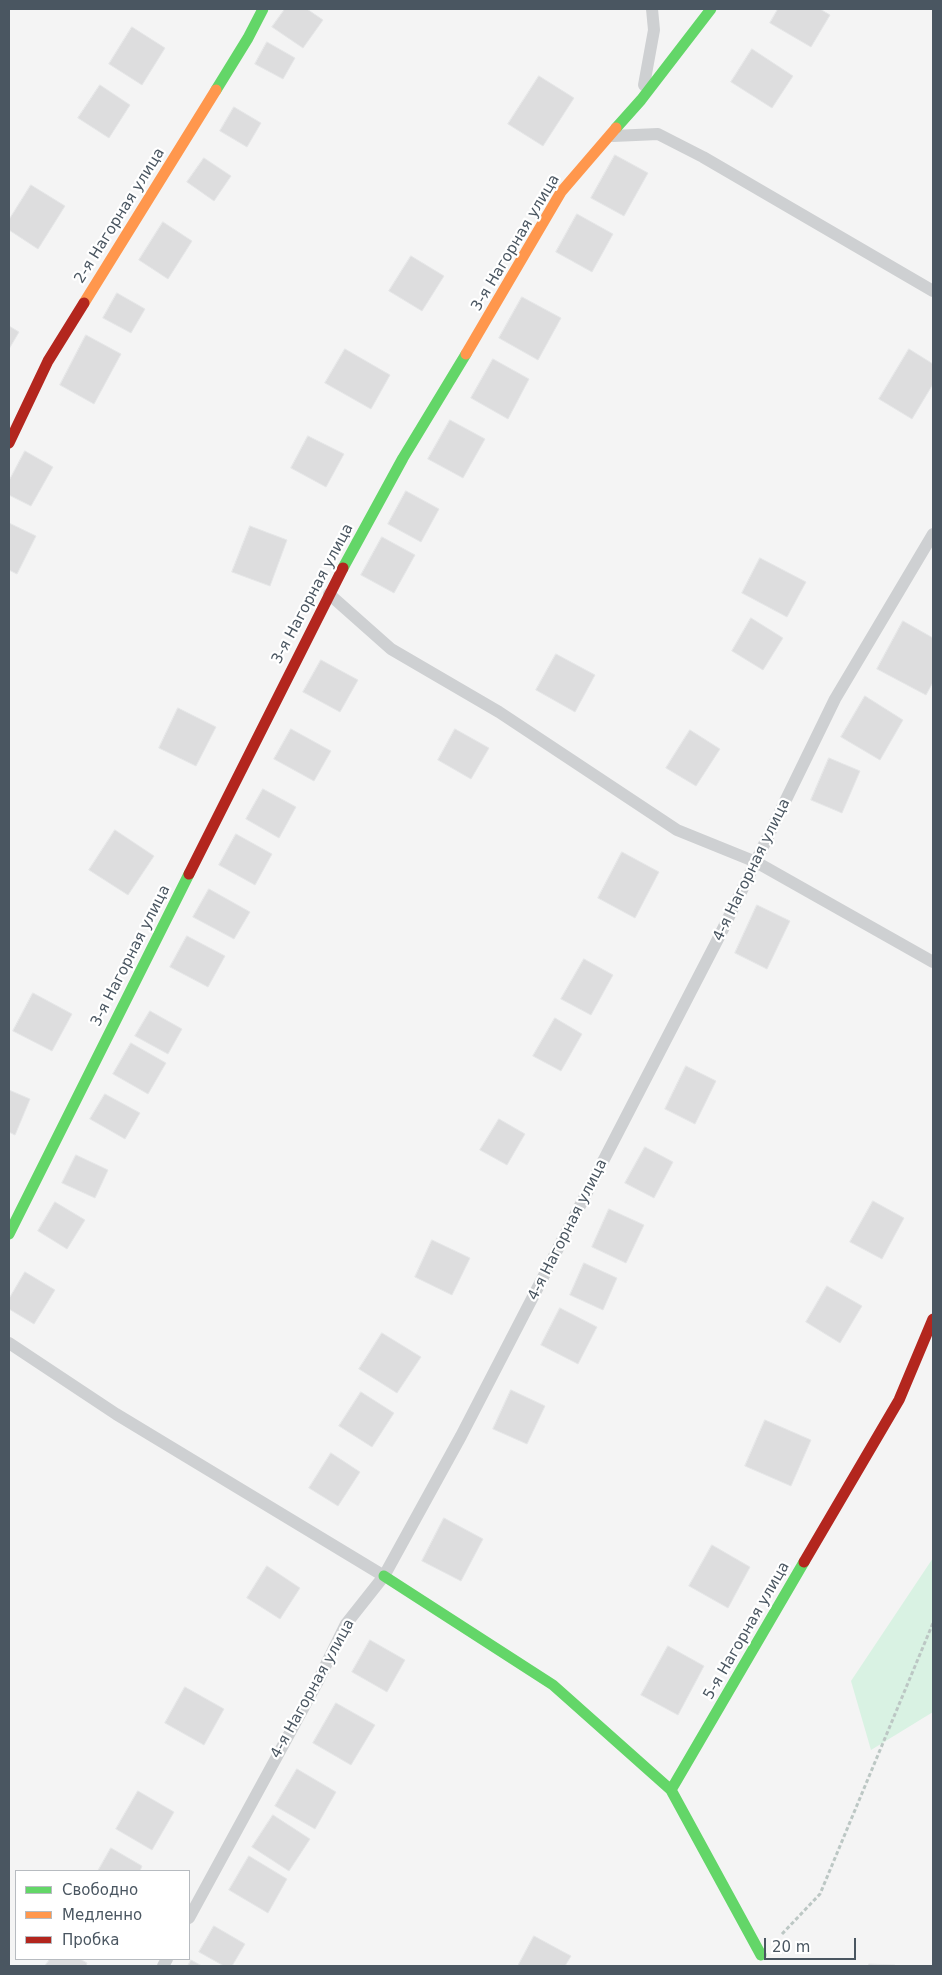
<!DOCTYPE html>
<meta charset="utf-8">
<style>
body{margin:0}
#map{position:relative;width:942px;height:1975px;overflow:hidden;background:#f4f4f4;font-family:"DejaVu Sans",sans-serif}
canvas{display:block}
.frame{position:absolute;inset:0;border:10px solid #4a5661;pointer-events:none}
.legend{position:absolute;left:15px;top:1870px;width:175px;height:90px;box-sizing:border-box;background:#fff;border:1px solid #b7bbc0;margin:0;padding:6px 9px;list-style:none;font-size:15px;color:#4a5661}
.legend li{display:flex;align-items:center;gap:10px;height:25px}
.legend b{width:25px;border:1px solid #b7bbc0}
.scale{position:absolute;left:764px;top:1938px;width:92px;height:22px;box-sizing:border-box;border:2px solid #4a5661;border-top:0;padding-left:6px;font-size:15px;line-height:18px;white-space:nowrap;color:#4a5661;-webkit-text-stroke:4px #fff;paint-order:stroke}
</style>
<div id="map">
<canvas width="942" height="1975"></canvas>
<div class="frame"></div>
<ul class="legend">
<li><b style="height:6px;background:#63d668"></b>Свободно</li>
<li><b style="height:6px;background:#ff974d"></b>Медленно</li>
<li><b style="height:6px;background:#b3261e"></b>Пробка</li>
</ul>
<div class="scale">20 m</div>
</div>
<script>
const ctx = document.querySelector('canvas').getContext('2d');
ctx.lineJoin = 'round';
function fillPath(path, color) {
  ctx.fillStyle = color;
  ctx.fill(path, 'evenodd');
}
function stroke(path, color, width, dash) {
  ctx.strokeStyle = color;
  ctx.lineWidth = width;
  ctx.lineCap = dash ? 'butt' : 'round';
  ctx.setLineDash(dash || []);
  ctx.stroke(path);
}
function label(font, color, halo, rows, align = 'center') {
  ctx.font = font + ' "DejaVu Sans",sans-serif';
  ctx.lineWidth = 4.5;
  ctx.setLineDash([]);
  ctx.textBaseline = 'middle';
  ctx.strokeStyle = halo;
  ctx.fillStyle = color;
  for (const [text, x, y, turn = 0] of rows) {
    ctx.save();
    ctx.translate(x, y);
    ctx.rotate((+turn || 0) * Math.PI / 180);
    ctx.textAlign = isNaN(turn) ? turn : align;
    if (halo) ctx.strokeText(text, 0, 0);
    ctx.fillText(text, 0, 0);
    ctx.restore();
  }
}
fillPath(new Path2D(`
 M933 1558V1712L871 1750 851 1681Z`), '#d9f2e3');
const building = new Path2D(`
 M285 9H307L323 20 303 48 272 27Z
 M778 9H820L830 15 811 47 770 23Z
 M132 27 165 48 142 85 109 64Z
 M267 42 295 58 283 79 255 64Z
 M752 49 793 76 772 108 731 82Z
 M539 76 574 98 543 146 508 124Z
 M100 85 130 105 109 138 78 118Z
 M234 107 261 123 247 147 220 131Z
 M615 155 648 173 624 216 591 198Z
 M204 158 231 176 214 201 187 182Z
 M31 185 65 206 38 249 9 230V220Z
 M577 214 613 234 592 272 556 252Z
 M163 222 192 241 168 279 139 260Z
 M411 256 444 276 422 311 389 291Z
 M117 293 145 309 131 333 103 318Z
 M522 297 561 318 538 360 499 338Z
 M9 326 19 332 9 349Z
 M86 335 121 354 94 404 60 385Z
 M345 349 390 375 371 409 325 383Z
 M909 349 933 364V384L912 419 879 399Z
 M493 359 529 379 508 419 471 398Z
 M450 420 485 439 463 478 428 459Z
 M308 436 344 454 326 487 291 468Z
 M25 451 53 467 31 506 9 495V481Z
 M406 491 439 509 421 542 388 524Z
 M9 523 36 536 17 574 9 570Z
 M250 526 287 540 270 586 232 572Z
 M382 537 415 555 394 593 361 575Z
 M760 558 806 582 787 617 742 593Z
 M751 618 783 638 763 670 732 651Z
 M903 621 933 638V682L926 695 877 669Z
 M556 654 595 675 575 712 536 690Z
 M321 660 358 680 340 712 303 692Z
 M865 696 903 720 880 760 841 737Z
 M178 708 216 727 196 766 159 748Z
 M291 729 331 751 314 781 274 759Z
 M455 729 489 748 471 779 438 760Z
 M690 730 720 749 696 786 666 768Z
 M829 758 860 771 842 813 811 800Z
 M263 789 296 807 279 838 246 819Z
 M115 830 154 856 128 895 89 870Z
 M236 834 272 854 255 885 219 865Z
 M622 852 659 872 635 918 598 898Z
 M209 889 250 912 234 939 193 917Z
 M757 905 790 921 767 969 735 953Z
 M187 936 225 956 208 987 170 967Z
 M584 959 613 975 591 1015 561 999Z
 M33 993 72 1014 52 1051 13 1031Z
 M150 1011 182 1029 168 1054 135 1036Z
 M555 1018 582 1034 561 1071 533 1056Z
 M131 1043 166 1063 148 1094 113 1074Z
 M686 1066 716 1081 695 1124 665 1109Z
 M9 1090 30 1099 15 1135 9 1132Z
 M105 1094 140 1113 125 1139 90 1119Z
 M499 1119 525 1134 507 1165 480 1150Z
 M645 1147 673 1162 654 1198 625 1183Z
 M76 1155 108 1170 95 1198 62 1183Z
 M873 1201 904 1218 882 1259 850 1242Z
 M55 1202 85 1220 67 1249 38 1231Z
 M609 1209 644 1225 626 1263 592 1247Z
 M432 1240 470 1258 452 1295 415 1277Z
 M584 1263 617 1278 603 1310 570 1295Z
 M25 1272 55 1290 34 1324 9 1309V1299Z
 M827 1286 862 1306 840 1343 806 1322Z
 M560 1308 597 1327 578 1364 541 1345Z
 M382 1333 421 1357 397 1393 359 1369Z
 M511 1390 545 1406 527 1444 493 1429Z
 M361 1392 394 1413 372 1447 339 1426Z
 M765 1420 811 1440 791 1486 745 1466Z
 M331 1453 360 1472 338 1506 309 1488Z
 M444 1518 483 1539 461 1581 422 1561Z
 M712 1545 750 1567 728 1608 689 1586Z
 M267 1566 300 1588 280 1619 247 1598Z
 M370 1640 405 1660 387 1692 352 1672Z
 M668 1646 704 1666 678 1715 641 1695Z
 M185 1687 224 1709 204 1745 165 1723Z
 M336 1703 375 1725 351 1765 313 1743Z
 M297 1769 336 1792 315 1829 275 1806Z
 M138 1791 174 1812 152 1850 116 1829Z
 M273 1815 310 1839 289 1871 252 1847Z
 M111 1848 142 1866 140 1871H98Z
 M249 1856 287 1879 268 1913 229 1890Z
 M214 1926 245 1944 232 1966H224L199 1952Z
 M534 1936 571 1956 565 1966H518Z
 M50 1959H80L87 1963 86 1966H45Z
 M191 1960 202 1966H188Z
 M869 1964 895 1965V1966H869Z`);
fillPath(building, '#ddddde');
stroke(building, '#e5e6e7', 1);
stroke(new Path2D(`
 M782 1934 820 1894 933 1623`), '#bcc7c4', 3, [4, 2.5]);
stroke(new Path2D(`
 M644 85 654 30 652 9
 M613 136 658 134 703 157 933 291
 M329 594 391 649 499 712 677 830 756 862 933 962
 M9 1343 116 1414 384 1576
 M189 1918 317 1683 346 1624 384 1576 461 1436 719 937 835 699 933 534
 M163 1966 167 1959`), '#ced0d2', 12);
stroke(new Path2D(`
 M216 90 248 38 263 9
 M616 128 641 100 711 9
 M343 568 403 458 466 354
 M9 1234 189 874
 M384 1576 553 1685 671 1790
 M761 1955 671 1790 804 1562`), '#63d668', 11);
stroke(new Path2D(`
 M84 303 216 90
 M466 354 561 192 616 128`), '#ff974d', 11);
stroke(new Path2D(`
 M9 443 48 361 84 303
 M189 874 343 568
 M804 1562 899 1400 933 1319`), '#b3261e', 11);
label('15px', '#4a5661', '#fff', [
 ["2-я Нагорная улица",120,216,-58],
 ["3-я Нагорная улица",516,243,-59],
 ["3-я Нагорная улица",313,594,-62],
 ["4-я Нагорная улица",752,870,-64],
 ["3-я Нагорная улица",131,956,-63],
 ["4-я Нагорная улица",568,1230,-63],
 ["5-я Нагорная улица",747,1631,-60],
 ["4-я Нагорная улица",313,1689,-61]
]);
</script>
